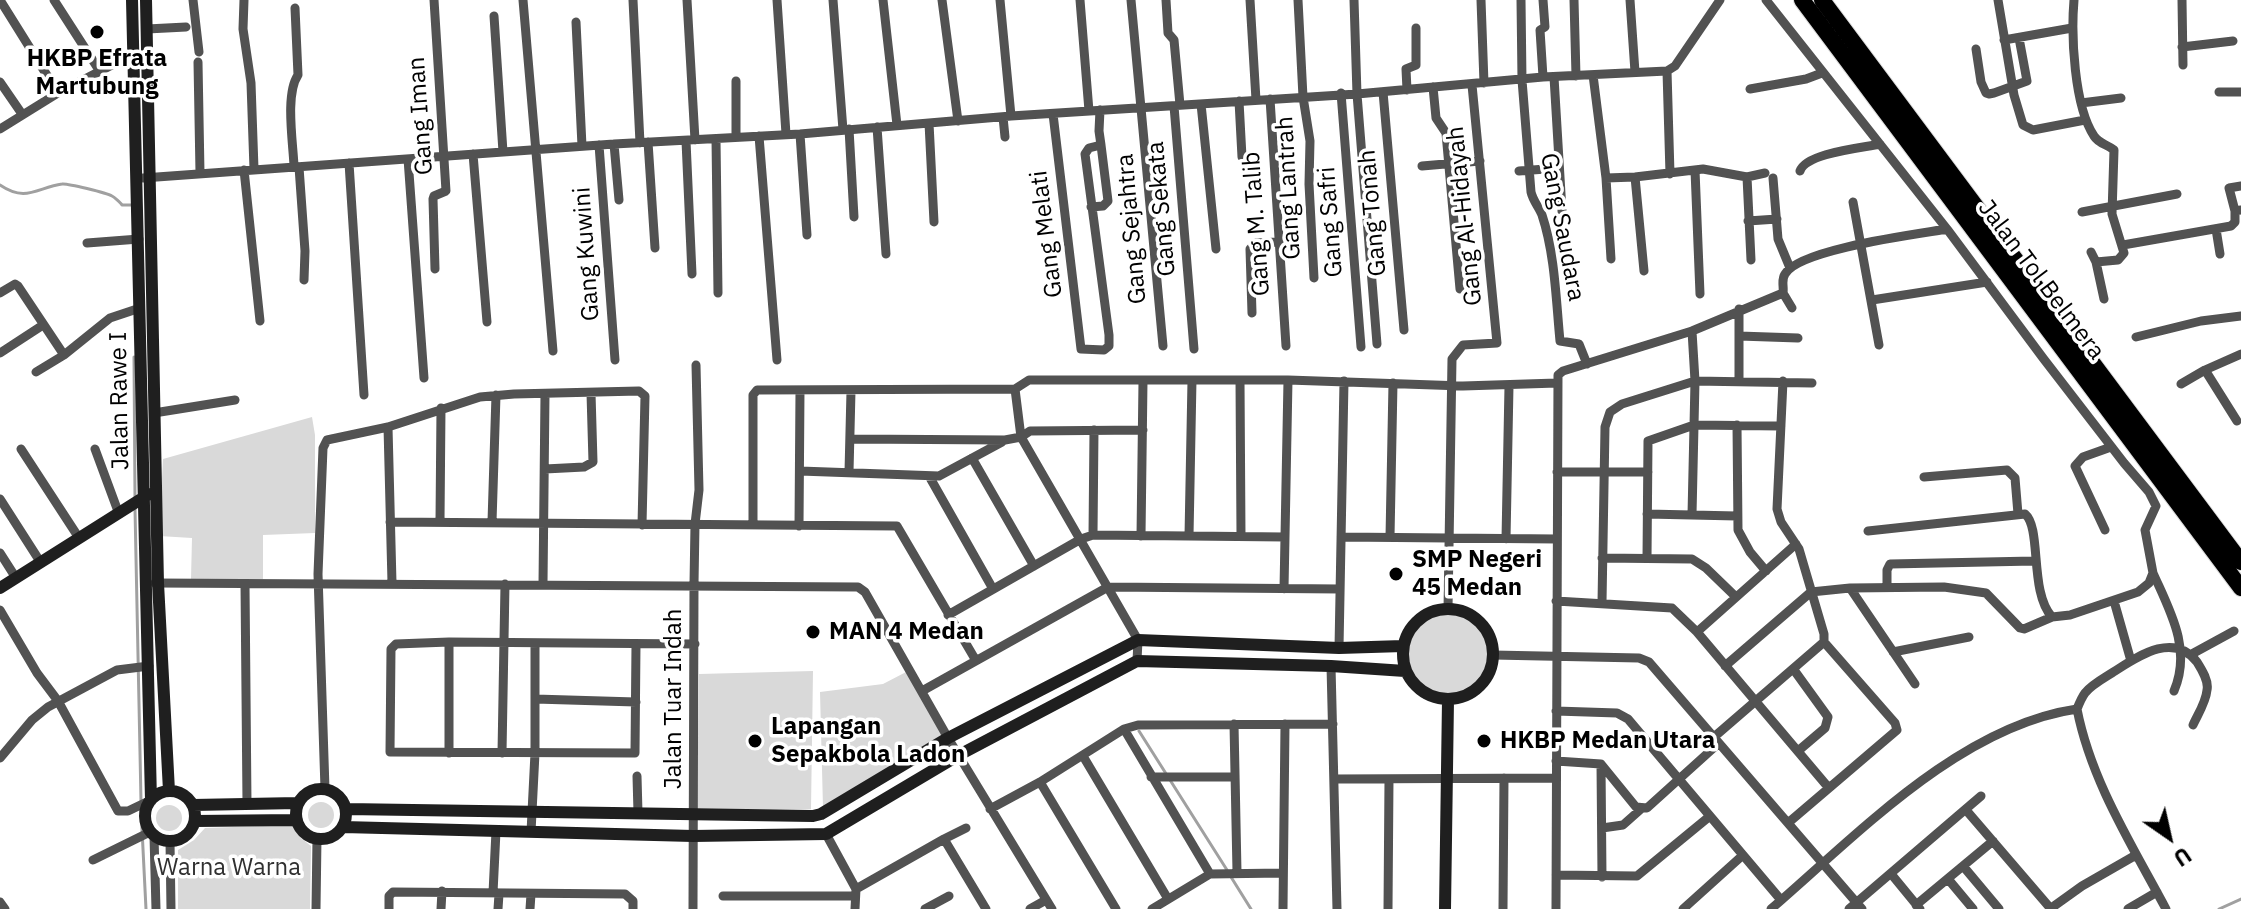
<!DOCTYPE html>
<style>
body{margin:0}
#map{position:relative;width:2241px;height:909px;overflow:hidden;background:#fff;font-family:"IBM Plex Sans",sans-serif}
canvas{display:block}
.north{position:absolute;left:2129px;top:797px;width:80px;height:80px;-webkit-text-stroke:6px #fff;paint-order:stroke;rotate:146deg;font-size:22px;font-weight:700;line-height:32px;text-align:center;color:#000}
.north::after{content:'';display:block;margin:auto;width:28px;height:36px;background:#000;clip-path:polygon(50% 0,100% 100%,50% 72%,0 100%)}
</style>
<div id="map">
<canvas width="2241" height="909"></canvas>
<div class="north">U</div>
</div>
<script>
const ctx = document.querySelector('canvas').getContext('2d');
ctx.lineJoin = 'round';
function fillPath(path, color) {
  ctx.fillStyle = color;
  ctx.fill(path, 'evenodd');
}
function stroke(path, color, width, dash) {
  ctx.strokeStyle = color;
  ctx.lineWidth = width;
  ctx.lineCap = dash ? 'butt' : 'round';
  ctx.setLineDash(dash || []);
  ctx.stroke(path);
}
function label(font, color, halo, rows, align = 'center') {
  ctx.font = font + ' "IBM Plex Sans",sans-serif';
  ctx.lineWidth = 7;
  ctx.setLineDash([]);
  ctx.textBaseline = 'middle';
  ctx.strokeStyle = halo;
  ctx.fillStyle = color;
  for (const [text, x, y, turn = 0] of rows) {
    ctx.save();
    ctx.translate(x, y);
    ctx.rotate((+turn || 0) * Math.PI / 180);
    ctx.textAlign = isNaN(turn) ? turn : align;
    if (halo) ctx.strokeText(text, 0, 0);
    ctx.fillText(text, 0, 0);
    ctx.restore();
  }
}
fillPath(new Path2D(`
 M312 417 315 435V533L263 535V579H191L192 538 159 536 163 459Z
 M1403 654a45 45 0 1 1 90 0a45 45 0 1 1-90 0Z
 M813 671 811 809 697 810 699 674Z
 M908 671 944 738 823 808 820 692 883 684Z
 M308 815a13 13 0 1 1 26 0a13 13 0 1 1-26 0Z
 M156 818a13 13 0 1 1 26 0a13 13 0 1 1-26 0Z
 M292 825 301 838 311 846 310 909H178V850L194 840 205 828Z`), '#d9d9d9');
stroke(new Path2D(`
 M0 185C26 203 38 187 62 184 67 183 107 193 112 196 114 197 121 203 122 205H131
 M134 357 135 497
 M135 509 141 801
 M1139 731 1227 870
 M141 809 146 909
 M1231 877 1251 909
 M2219 909 2241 899`), '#a0a0a0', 3);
const highway = new Path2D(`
 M1802 0 2241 588
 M1822 0 2241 562`);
stroke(highway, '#dbdbdb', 18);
stroke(new Path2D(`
 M0 0 58 93
 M54 0 99 70
 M193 0 199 52
 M244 0 243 29 251 83 254 169
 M434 0 446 191 434 196 433 199 435 269
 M523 0 553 351
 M633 0 640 143
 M687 0 695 140
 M777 0 786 134
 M833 0 843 130
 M883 0 897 125
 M942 0 958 121
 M1000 0 1011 116
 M1080 0 1089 111
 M1131 0 1163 346
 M1166 0 1168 33 1174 40 1180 105
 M1250 0 1256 100
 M1298 0 1303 97 1310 141 1309 184 1314 278
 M1354 0 1357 94 1377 344
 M1481 0 1484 83
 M1521 0 1522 80 1531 192C1533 201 1539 207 1542 215 1555 254 1556 300 1560 341L1579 344 1587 364
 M1543 0 1545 27 1540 30 1543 77
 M1574 0 1576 76
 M1630 0 1635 72
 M1998 0 2014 95 2023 125 2033 130 2085 120
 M2074 0C2071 35 2074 106 2094 136 2099 144 2107 144 2114 150L2112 214 2124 253 2118 260 2096 262
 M2182 0 2183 65
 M494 16 503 152
 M576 22 582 146
 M147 29 186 27
 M2004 40 2072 28
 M2182 47 2233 41
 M1976 49 1981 82 1986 93 1989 94 1994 93 2027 81 2019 38
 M198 62 200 173
 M1667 71 1670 174
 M1593 75 1606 178 1611 259
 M1554 77 1564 244
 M0 82 22 114
 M1433 87 1436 118 1446 133 1460 289
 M1750 89 1806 79 1822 73
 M1407 90 1406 69 1416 65V28
 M1383 92 1404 330
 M2219 92H2241
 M1341 93 1361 347
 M1270 99 1286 346
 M1239 101 1242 157
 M2081 103 2121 98
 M1201 104 1216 249
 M1174 106 1194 349
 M1053 114 1081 349 1104 350 1109 346V335L1085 154 1089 148 1101 145 1099 131 1100 110
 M1003 117 1005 137
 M929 123 934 222
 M877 127 886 254
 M0 129 58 93 133 54
 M849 129 854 217
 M800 134 807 235
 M759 136 777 360
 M736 137V81
 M716 139 718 293
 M686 141 692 274
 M648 142 655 248
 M614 144 619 200
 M599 145 615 360
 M473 154 487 322
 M408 159 424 378
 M349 163 364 395
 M294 166C293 142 285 94 298 75L295 8
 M1422 166 1480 161
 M299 167 305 251 304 280
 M244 170 260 321
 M1695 170 1700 294
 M1519 171 1559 168
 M1800 171C1806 153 1861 148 1880 144
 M1635 177 1644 271
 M1747 177 1751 260
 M143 178 614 144 800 134 1011 116 1357 94 1543 77 1667 71 1675 66 1720 0
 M1606 178 1635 177 1703 169 1747 177 1765 173
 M1773 178 1778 239 1790 268
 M1853 202 1879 345
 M1091 207 1103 206 1108 201 1101 145
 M2235 211 2229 188 2241 186
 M2082 212 2177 194
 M1748 221 1777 219
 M2216 229 2220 254
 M87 243 139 239
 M2123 245 2231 226 2235 222V211L2241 210
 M2091 252 2096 262 2104 299
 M0 293 15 284 18 286 64 355
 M1783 293 1792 308
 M1872 300 1987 282
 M1739 309V381
 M1252 313 1250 249 1256 243 1278 242
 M1692 331 1695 381 1692 515
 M1739 336 1798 338
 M2136 337 2201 321 2241 316
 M0 353 43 325
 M2205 370 2237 421
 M36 372 64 355 110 318 140 308
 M1240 380 1241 536
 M1783 381 1777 509 1781 522 1799 549 1824 634V642L1895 723 1897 730 1788 823
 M2181 384 2205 370 2241 354
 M1015 389 1021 437 1138 640 1137 661
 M154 413 235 400
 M1737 425 1738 530 1750 552 1766 571
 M388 427 392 583
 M851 439 1005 440 1021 437 1030 431 1143 430
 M21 449 79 538
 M95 449 119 514
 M972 458 1034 566
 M545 469 584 467 593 462 591 393
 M800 471 939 476 1002 442
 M849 472 851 391
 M1557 472H1648
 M929 476 993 589
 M1924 477 2007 470 2015 478 2018 514
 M0 499 41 563
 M1647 514 1737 516
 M440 521 441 408
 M390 522 897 526 975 659
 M492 522 496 395
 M753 525V395L757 390 1015 389 1029 380H1288L1463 386 1557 383
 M799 526 800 390
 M2105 530 2075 466 2083 457 2111 447
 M1868 531 2025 514C2042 528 2029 592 2052 617
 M1093 535 1094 430
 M1141 536 1143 381
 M1189 536 1192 380
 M1341 537 1557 539
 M1390 537 1393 383
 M1506 539 1509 386
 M0 553 16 578
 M1602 558 1692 559 1706 568 1736 597
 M1647 558 1648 441 1694 425 1781 426
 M2153 573C2170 611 2192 649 2174 691
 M155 583 858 587 865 592 948 738 1052 909
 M245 584 247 803
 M543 584 545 394
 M1887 587V570L1890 564 2034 561
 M1850 588 1915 684
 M1284 589 1288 380
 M1556 601 1672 608 1697 632 1828 787
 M2114 601 2131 661
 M1602 603 1605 427 1610 412 1622 404 1695 381 1812 383
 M1448 609 1452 359 1463 345 1497 343 1472 85
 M0 610 37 673 58 701 118 811H128L151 800
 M948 615 1081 539 1093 535 1285 537
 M1697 632 1796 544
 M636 644 635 753 390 752 391 649 396 644 449 642 695 644
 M1339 648 1344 381
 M1893 652 1969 637
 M1493 655 1639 658 1649 662 1862 909
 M2190 655 2234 631
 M1331 666 1337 909
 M1725 666 1811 592 1850 588 1944 587 1986 593 2020 628 2024 629 2052 617 2070 615 2138 592 2149 583 2153 573 2145 530 2156 506 2149 492 2124 463 2043 358 1947 229 1766 0
 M1794 670 1828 717 1825 728 1798 751
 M922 691 1108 587 1340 589
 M535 699 636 702
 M1556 711 1617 713 1628 719 1781 900
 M1234 724 1237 872
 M1124 729 1210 874
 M1714 737 1824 642
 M449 753V642
 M502 753 505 584
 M1083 756 1168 899
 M0 758 32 720 48 707 117 670 149 666
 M1556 761 1601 764 1636 807 1647 808 1719 743
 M1601 764 1602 877
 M637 776 638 813
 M1151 777H1235
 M1334 779 1556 778
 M1040 782 1116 909
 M325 789 318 574 323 448 327 440 388 427 480 397 514 394 639 391 645 396 642 525
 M990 809 1040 782 1124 729 1138 725 1333 724
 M1966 810 2051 909
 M1602 828 1623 825 1641 809
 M531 832 535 753V643
 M826 834 856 889 855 909
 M154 836 156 909
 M944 839 966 828
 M170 841 171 909
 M93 860 150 832
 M1963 866 1999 909
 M1556 875 1637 876 1710 816
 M1892 875 1920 909
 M1948 879 1973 909
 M856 889 944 839 986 909
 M493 893 496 831
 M723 896H855
 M0 902 5 909
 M1916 905 1993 841
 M316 909 317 838
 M389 909V896L393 892 625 894 633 901V909
 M441 909 442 891
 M498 909 499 894
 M530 909 531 894
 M693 909 694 584 695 524 699 490 696 365
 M925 909 949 896
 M1030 909 1046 900
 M1152 909 1210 874 1283 873
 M1283 909 1285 724
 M1388 909 1389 779
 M1503 909 1504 778
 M1556 909 1558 375 1563 371 1692 331 1783 293C1784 286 1781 280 1785 274 1799 249 1918 234 1947 229
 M1683 909 1743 855
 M1771 909C1857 835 1960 726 2077 709
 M1849 909 1981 796
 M2050 909 2082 886 2136 855
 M2128 909 2157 892
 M2166 909C2132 845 2091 781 2077 709 2079 704 2082 697 2085 693 2092 684 2106 677 2115 671 2140 655 2174 632 2197 662 2202 670 2209 681 2207 690 2206 702 2198 714 2193 725`), '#525252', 9);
stroke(new Path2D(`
 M132 0 151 800
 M146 0 158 583 169 791
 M0 588 149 494
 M1403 654a45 45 0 1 1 90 0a45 45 0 1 1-90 0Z
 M296 814a25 25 0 1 1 50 0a25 25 0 1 1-50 0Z
 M145 816a25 25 0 1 1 50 0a25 25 0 1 1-50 0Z
 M193 805 298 803
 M346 809 813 816 821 814 948 738 1138 640 1339 648 1403 646
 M195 821 297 820
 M343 827 693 836 826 834 959 755 1137 661 1331 666 1405 671
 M1445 909 1448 700`), '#1f1f1f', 12);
stroke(highway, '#000', 16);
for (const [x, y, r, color] of [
 [97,32,8,"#000"],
 [1396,574,8,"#000"],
 [813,632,8,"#000"],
 [755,741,8,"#000"],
 [1484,741,8,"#000"]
]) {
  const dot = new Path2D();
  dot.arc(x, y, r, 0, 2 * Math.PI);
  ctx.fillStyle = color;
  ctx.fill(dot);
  stroke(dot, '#fff', 3);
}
label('bold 24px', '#000', '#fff', [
 ["HKBP Efrata",97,59,"center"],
 ["Martubung",97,87,"center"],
 ["SMP Negeri",1412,560],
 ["45 Medan",1412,588],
 ["MAN 4 Medan",829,632],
 ["Lapangan",771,727],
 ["Sepakbola Ladon",771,755],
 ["HKBP Medan Utara",1500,741]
], 'left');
label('24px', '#000', '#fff', [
 ["Gang Iman",421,116,-94],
 ["Gang Lantrah",1289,188,-93],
 ["Gang Sekata",1162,209,-95],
 ["Gang Tonah",1373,213,-95],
 ["Gang Al-Hidayah",1465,216,-96],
 ["Gang Safri",1331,222,-94],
 ["Gang M. Talib",1257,224,-94],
 ["Gang Saudara",1562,227,79],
 ["Gang Sejahtra",1132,229,-95],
 ["Gang Melati",1047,234,-97],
 ["Gang Kuwini",587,254,-94],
 ["Jalan Tol Belmera",2041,280,53],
 ["Jalan Rawe I",120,401,-91],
 ["Jalan Tuar Indah",674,699,-90]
]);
label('24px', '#303030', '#fff', [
 ["Warna Warna",229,868]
]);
</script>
